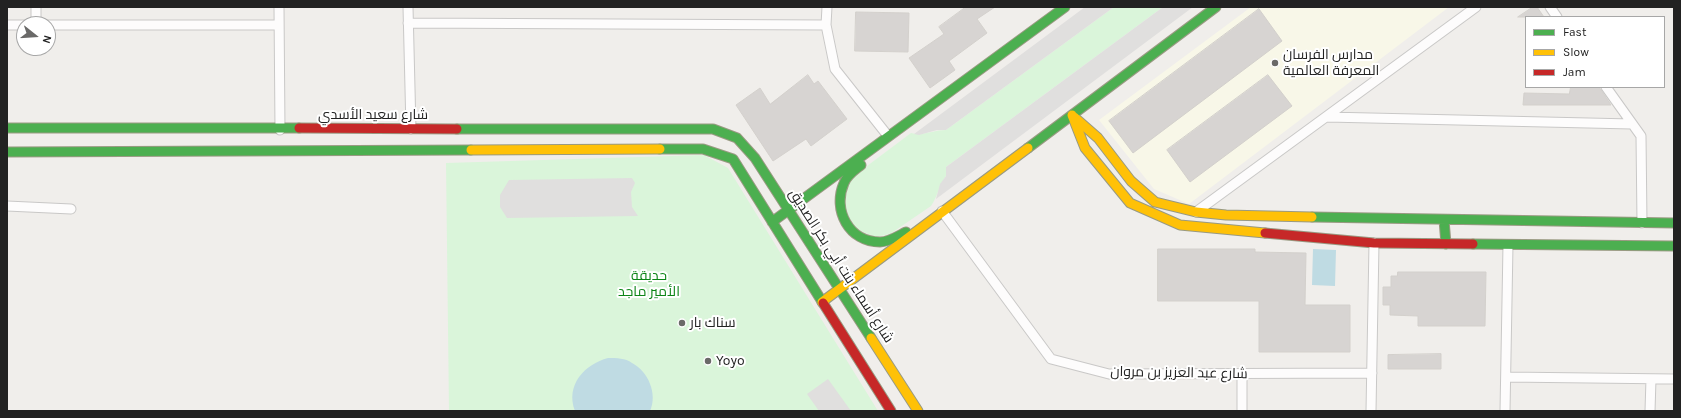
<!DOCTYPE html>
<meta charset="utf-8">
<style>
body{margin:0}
#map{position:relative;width:1681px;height:418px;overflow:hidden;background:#f0eeeb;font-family:Karla,sans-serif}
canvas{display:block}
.frame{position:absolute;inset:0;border:8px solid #222;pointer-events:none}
.legend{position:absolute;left:1525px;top:16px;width:140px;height:72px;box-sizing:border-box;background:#fff;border:1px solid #a7a7a7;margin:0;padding:5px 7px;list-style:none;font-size:12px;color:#222}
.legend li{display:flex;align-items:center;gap:8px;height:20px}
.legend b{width:20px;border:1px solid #a7a7a7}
.north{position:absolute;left:16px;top:16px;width:40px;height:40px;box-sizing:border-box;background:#fff;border:1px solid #a7a7a7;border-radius:50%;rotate:107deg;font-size:11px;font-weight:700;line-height:16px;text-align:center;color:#222}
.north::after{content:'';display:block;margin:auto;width:14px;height:18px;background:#6a6968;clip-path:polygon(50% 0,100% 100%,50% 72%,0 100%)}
</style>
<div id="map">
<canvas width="1681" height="418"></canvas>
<div class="frame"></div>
<ul class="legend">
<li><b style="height:5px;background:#4caf50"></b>Fast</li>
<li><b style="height:5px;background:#ffc107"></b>Slow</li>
<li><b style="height:5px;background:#c62828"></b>Jam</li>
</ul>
<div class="north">N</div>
</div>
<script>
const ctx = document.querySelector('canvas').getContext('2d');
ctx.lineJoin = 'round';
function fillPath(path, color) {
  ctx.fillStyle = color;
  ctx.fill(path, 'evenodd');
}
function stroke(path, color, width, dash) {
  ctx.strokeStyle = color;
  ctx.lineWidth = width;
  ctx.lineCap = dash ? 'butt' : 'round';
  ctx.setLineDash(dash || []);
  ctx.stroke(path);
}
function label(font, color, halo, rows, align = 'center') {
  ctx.font = font + ' Karla,Cairo,sans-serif';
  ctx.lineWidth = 4;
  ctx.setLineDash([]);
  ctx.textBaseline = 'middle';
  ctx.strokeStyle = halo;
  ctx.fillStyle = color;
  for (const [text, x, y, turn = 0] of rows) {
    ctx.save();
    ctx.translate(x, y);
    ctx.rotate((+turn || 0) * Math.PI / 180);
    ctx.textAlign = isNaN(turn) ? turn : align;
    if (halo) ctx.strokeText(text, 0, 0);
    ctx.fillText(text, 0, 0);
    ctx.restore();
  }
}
fillPath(new Path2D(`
 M1251 7H1449L1189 204 1154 189 1099 120Z`), '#f8f7e8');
fillPath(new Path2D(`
 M1114 7H1163L946 167V176C939 185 938 196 931 206L890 234 876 237 856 230 843 212 847 181 911 133C924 136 933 130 946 130Z
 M704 155 728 168 878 411H449L446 163Z`), '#daf5da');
fillPath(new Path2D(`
 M1085 7H1114L946 130H937L919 135 914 134Z
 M1163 7H1193L936 199 940 184 946 176V167Z
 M632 178 635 183 631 192 632 207 638 216 507 218 500 207V195L509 180Z
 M828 379 851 411H819L807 394Z`), '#e0dfde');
fillPath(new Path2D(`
 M1313 249 1336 250 1335 286 1312 285Z
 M608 358C617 358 625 358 632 363 648 371 658 394 650 411H575C565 385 585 364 608 358Z`), '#bfdbe3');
const building = new Path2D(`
 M966 7H995L977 19 987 33 949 61 955 70 930 88 909 58 944 34 939 27Z
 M1533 7H1537L1544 17H1518Z
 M1259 9 1282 41 1133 153 1109 121Z
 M856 12 909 13 908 52 855 51Z
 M808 75 814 84 818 81 847 119 811 146 806 139 773 161 736 105 760 88 770 104Z
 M1268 75 1292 106 1190 182 1167 150Z
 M1571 87H1599L1611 105H1523L1524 93 1569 94Z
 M1158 249H1255V252L1306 253 1305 305H1350V352H1259V301H1158Z
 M1398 272H1486L1485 326H1418V316L1390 315V305H1383V287H1391V276H1397Z
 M1441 354V369H1388V355Z`);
fillPath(building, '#d7d4d2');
stroke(building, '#d3d0cc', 1);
const street = new Path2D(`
 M279 7 280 130
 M408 7 411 129
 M827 7 826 25 835 69 888 136
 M1550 7 1557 17
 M408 23 826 25
 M36 24V7
 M7 25H24
 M48 25H279
 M1606 87 1641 136 1642 223
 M1327 117 1632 124
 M7 206 71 209
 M942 211 1051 359 1109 374 1372 373
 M1196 212 1476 7
 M1242 374V411
 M1506 377 1674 379
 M1371 411 1374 243
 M1505 411 1508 245
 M1650 411 1651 379`);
const fast = new Path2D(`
 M7 128H299
 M457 129H713L737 138 755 158 871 338
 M1028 148 1216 7
 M660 149H703L733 159 823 303
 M7 152 471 150
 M861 165C855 170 847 175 844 183 832 210 849 242 880 242 889 242 898 236 906 232
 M1312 217 1674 223
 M1444 220 1446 244
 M772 222 1065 7
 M1473 244 1674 246`);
const slow = new Path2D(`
 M1072 115 1085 148 1130 203 1180 225 1265 233
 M1074 117 1098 138 1131 181 1155 202 1196 212 1226 215 1312 217
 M471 150 660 149
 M822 302 1028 148
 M871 338 918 411`);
const jam = new Path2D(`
 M299 128 457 129
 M1265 233 1374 243 1473 244
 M823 303 891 411`);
stroke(street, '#c9c8c7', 11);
stroke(fast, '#999a82', 11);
stroke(slow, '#999a82', 11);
stroke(jam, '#999a82', 11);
stroke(street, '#fdfcfc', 9);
stroke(fast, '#4caf50', 9);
stroke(slow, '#ffc107', 9);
stroke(jam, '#c62828', 9);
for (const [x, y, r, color] of [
 [1275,63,4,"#6a6968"],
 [682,323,4,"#6a6968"],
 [708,361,4,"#6a6968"]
]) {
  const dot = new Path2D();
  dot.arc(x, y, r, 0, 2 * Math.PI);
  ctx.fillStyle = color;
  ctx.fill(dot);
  stroke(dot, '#fff', 1.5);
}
label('14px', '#222', '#fff', [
 ["مدارس الفرسان",1283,55],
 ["المعرفة العالمية",1283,71],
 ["سناك بار",690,323],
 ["Yoyo",716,361]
], 'left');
label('14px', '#222', '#fff', [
 ["شارع سعيد الأسدي",373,115],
 ["شارع أسماء بنت أبي بكر الصديق",841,266,57],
 ["شارع عبد العزيز بن مروان",1179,373,1]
]);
label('14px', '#0c8416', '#fff', [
 ["حديقة",649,276],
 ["الأمير ماجد",649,292]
]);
</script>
